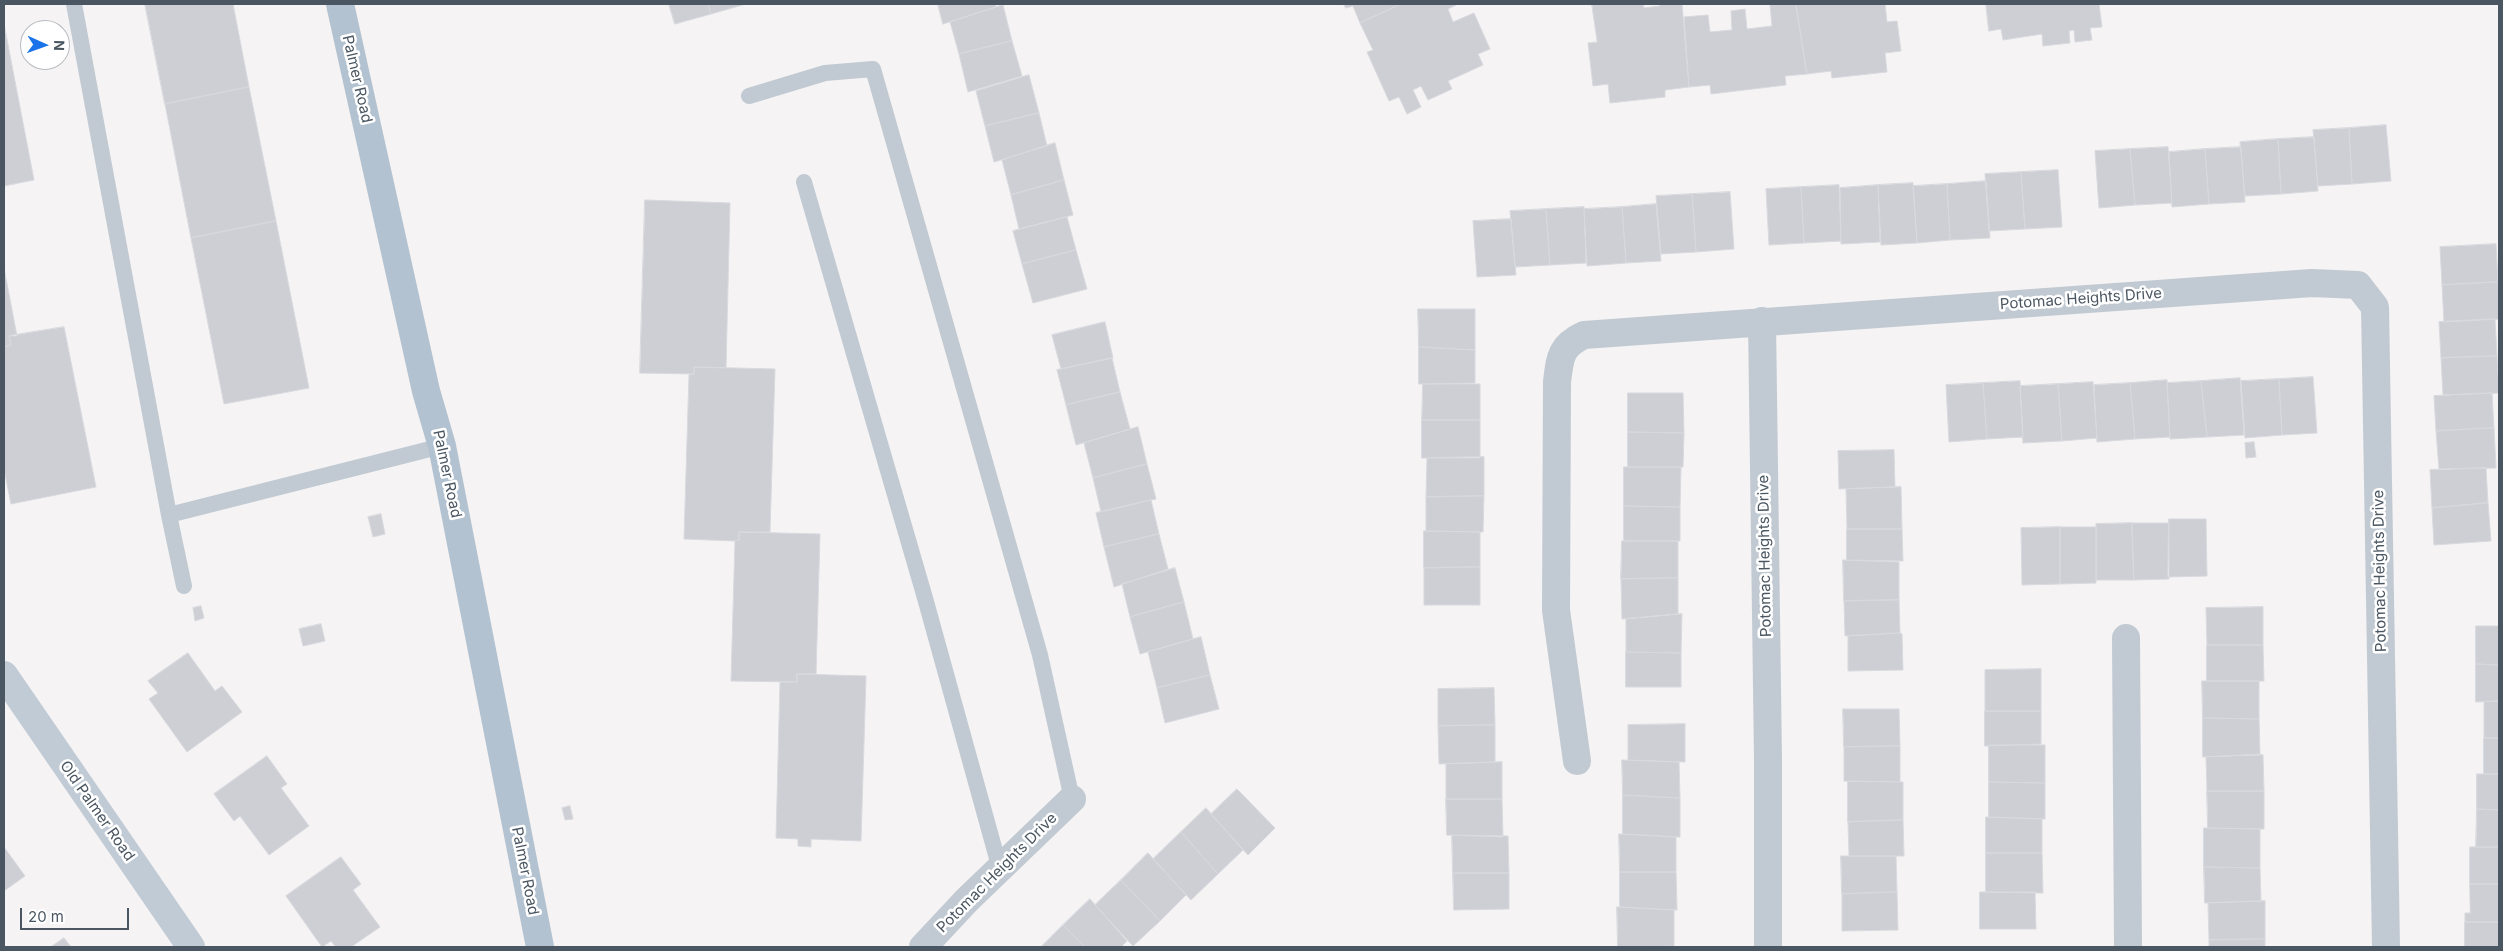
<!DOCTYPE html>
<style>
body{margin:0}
#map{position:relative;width:2503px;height:951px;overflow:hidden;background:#f5f3f3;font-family:Inter,sans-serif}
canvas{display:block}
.frame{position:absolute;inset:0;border:5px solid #4a5661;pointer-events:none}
.north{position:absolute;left:20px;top:20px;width:50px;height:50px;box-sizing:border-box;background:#fff;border:1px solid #b7bbc0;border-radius:50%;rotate:92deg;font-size:14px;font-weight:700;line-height:20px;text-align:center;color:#4a5661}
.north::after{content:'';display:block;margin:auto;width:18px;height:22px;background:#1a73e8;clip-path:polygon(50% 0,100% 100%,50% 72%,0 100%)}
.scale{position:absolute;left:20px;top:908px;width:109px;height:22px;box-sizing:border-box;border:2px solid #4a5661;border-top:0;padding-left:6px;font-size:15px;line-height:18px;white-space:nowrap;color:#4a5661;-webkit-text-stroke:4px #fff;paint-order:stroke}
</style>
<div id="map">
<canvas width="2503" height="951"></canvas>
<div class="frame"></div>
<div class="north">N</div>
<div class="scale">20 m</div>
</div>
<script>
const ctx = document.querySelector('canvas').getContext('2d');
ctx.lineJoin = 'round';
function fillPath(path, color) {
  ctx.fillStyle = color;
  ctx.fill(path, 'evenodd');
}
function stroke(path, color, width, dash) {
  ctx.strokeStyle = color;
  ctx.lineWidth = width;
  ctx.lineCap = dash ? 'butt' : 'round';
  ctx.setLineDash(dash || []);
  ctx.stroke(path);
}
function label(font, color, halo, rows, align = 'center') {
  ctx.font = font + ' Inter,sans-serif';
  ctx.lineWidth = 5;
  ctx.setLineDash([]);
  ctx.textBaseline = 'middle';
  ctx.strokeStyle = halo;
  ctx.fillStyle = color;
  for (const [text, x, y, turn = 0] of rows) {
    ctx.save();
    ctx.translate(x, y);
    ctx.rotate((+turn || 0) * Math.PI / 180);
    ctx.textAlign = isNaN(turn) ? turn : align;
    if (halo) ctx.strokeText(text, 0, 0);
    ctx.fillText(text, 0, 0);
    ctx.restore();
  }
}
const building = new Path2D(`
 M145 4H233L249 87 165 104Z
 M669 4H708L711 14 675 24Z
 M708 4H746L711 14Z
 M938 4H995L996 7 943 24Z
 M1344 4H1401L1360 23 1353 6 1346 8Z
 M1401 4H1455L1456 5 1448 9 1453 22 1474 13 1490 49 1478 54 1483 65 1448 81 1452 89 1428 100 1421 86 1413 90 1421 107 1407 114 1399 97 1389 101 1367 52 1373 50 1360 23Z
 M1592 4H1643L1644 8 1660 6 1659 4H1682L1689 87 1665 90V97L1610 103 1608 84 1593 86 1588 43 1597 42Z
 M1796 4H1885L1887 22 1897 21 1901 51 1885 53 1887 72 1832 78 1831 71 1807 74Z
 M1796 4 1807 74 1785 76 1786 85 1711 94 1710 85 1689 87 1684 17 1708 15 1710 32 1732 30 1731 11 1745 9 1747 29 1772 26 1770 5Z
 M1986 4H2099L2102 27 2090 28 2092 40 2075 42 2074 30 2069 31 2070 43 2043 46 2042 34 2003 40 2001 29 1989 31Z
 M1003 5 1012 41 959 54 950 22Z
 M4 24 34 180 4 186Z
 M1012 41 1022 76 968 92 959 54Z
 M1029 75 1039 113 985 126 976 91Z
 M249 87 276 221 191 238 165 104Z
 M1039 113 1047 146 994 162 985 126Z
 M2386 125 2391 181 2352 184 2349 128Z
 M2349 128 2352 184 2318 186 2313 130Z
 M2314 137 2318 191 2281 194 2278 139Z
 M2278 139 2281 194 2245 196 2240 142Z
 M1055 143 1064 180 1011 195 1002 160Z
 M2168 147 2172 203 2135 205 2130 149Z
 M2241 147 2245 202 2209 204 2205 149Z
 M2130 149 2135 205 2099 208 2095 151Z
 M2205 149 2209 204 2172 207 2169 152Z
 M2058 170 2062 227 2025 229 2021 172Z
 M2021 172 2025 229 1989 231 1985 174Z
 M1064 180 1073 215 1019 229 1011 195Z
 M1986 181 1990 238 1950 240 1947 184Z
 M1913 183 1917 243 1881 245 1878 185Z
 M1947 184 1950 240 1917 243 1913 186Z
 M1839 185 1841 241 1804 243 1801 187Z
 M1878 185 1880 242 1841 244 1840 188Z
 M1801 187 1804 243 1769 245 1766 189Z
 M1730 192 1734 249 1696 252 1692 194Z
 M1692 194 1696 252 1661 254 1656 196Z
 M645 200 730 203 726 368 694 367V374L640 373Z
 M1656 204 1661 261 1626 263 1622 207Z
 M1584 207 1586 263 1550 265 1546 209Z
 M1622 207 1626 263 1587 266 1584 209Z
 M1546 209 1550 265 1515 267 1510 211Z
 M1067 217 1076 250 1022 264 1013 231Z
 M1511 219 1516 275 1477 277 1473 221Z
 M276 221 309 388 224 404 191 238Z
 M2496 244 2498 282 2442 285 2440 247Z
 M1076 250 1087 289 1033 303 1022 264Z
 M4 268 17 336H9L11 345 4 347Z
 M2498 282 2499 319 2444 322 2442 285Z
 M1418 309H1475V350L1419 347Z
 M2495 319 2497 356 2441 358 2439 322Z
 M1105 322 1113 358 1061 369 1052 335Z
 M64 327 96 487 11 504 4 469V347L11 345 9 336Z
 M1419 347 1475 350V383L1419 384Z
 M2497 356 2499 393 2443 395 2441 358Z
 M1112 358 1120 392 1066 405 1057 370Z
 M694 367 775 369 770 532H739V540L735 541 684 539 689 375 694 374Z
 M2313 377 2317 433 2282 435 2279 379Z
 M2240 378 2244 435 2207 437 2201 381Z
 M2279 379 2282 435 2245 438 2241 381Z
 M2167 380 2170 437 2135 439 2130 383Z
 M2020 381 2023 437 1987 439 1983 383Z
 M2201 381 2207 437 2170 439 2167 383Z
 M2093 382 2097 438 2062 441 2058 384Z
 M1983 383 1987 439 1949 442 1946 385Z
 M2130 383 2135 439 2097 442 2094 385Z
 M1423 384H1480V420H1422Z
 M2058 384 2062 441 2023 443 2020 386Z
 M1120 392 1130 429 1076 445 1066 405Z
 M1628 393H1683L1684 433 1628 432Z
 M2492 393 2494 428 2436 431 2434 396Z
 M1422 420H1480V458H1422Z
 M1138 427 1147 464 1093 478 1084 443Z
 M2494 428 2496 468 2439 469 2436 431Z
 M1628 432 1684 433 1683 467H1628Z
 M2254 442 2256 457 2246 458 2245 443Z
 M1894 450 1895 487 1839 489 1838 451Z
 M1484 457V496L1426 497 1427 458Z
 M1147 464 1156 499 1101 512 1093 478Z
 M1624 467H1681L1680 507 1624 506Z
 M2486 468 2488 503 2432 508 2430 470Z
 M1901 487 1902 529H1847L1846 489Z
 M1484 496 1483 532 1426 531V497Z
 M1151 500 1159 534 1104 547 1096 513Z
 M2488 503 2491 541 2434 545 2432 508Z
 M1624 506 1680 507V541H1624Z
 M381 514 385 534 373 537 368 517Z
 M2169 519H2206L2207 576 2168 577Z
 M2132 523 2134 580H2096V524Z
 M2132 523H2169V579L2134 580Z
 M2060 527V584L2022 585 2021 528Z
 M2060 527H2096V583L2060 584Z
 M1847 529H1902L1903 561 1847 560Z
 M1424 531 1480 532V567L1424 568Z
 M739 532 820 534 816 674H797V682L731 681 735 541 739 540Z
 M1159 534 1168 569 1114 587 1104 547Z
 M1622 541H1678V578L1621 579Z
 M1843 560 1899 562V600L1844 601Z
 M1480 567V605H1424V568Z
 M1175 568 1184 602 1130 617 1122 584Z
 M1678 578V614L1622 619 1621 579Z
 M1899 600 1900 633 1845 636 1844 601Z
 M1184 602 1193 639 1140 654 1130 617Z
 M201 606 204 618 195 621 193 608Z
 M2263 607V645H2207L2206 608Z
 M1682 614 1681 653 1626 652V619Z
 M321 624 325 641 303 646 299 629Z
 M2476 626H2499V665L2476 664Z
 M1900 633 1902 634 1903 670 1848 671V636Z
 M1201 637 1210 675 1157 688 1148 652Z
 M2207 645H2263L2264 681H2207Z
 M1626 652 1681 653V687H1626Z
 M188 653 215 691 222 686 242 712 187 752 149 699 158 693 148 681Z
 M2476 664 2499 665V701L2476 702Z
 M2041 669V711H1985V670Z
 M797 674 866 676 861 841 811 839V847L798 846V839L776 838 780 682H797Z
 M1210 675 1219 709 1165 723 1157 688Z
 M2202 681H2259V719L2203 718Z
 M1494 688 1495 725 1438 726V689Z
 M2499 701V738H2484V702Z
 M1843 709H1899L1900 746 1844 747Z
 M1985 711H2041V744L1985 746Z
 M2203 718 2259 719 2260 754 2203 757Z
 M1685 724V762L1628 760V725Z
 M1495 725V762L1439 764 1438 726Z
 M2484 738H2499V774H2484Z
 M1989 745H2045V783L1989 782Z
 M1900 746V782L1844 781V747Z
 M2263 755 2264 791H2207L2206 757Z
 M267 756 287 784 281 788 309 826 269 855 240 816 234 821 214 794Z
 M1622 760 1679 762 1680 798 1623 795Z
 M1502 762V799H1446V764Z
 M2477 774H2499V810L2477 809Z
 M1848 781 1903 782V820L1848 822Z
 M1989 782 2045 783V819L1989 817Z
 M1237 789 1275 828 1248 855 1211 814Z
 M2207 791H2264V829L2208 828Z
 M1623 795 1680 798V837L1623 834Z
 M1446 799H1502L1503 837 1447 835Z
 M570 806 573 819 565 820 562 808Z
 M1206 808 1243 850 1218 874 1181 832Z
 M2477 809 2499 810V847H2476Z
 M1986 817 2042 819V853H1986Z
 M1903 820 1904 856H1849L1848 822Z
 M2204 828 2260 829V868L2204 867Z
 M1181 832 1218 874 1191 900 1153 859Z
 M1619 834 1676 837V872H1620Z
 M1452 835 1508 836 1509 873H1453Z
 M4 847 25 876 4 891Z
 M2470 847H2499V884H2470Z
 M1148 853 1186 895 1160 921 1121 880Z
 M1986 853H2042L2043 893 1986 892Z
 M1841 856H1896L1897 892 1842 894Z
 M341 857 361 884 353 890 380 927 351 947H336L331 941 322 947 286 896Z
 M2204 867 2260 868 2261 901 2205 903Z
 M1620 872H1676L1677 910 1620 907Z
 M1453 873H1509V909L1454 910Z
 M1121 880 1160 921 1133 946 1095 905Z
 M2470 884H2499V922H2465V913H2470Z
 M1897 892 1898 930 1842 931V894Z
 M1980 892H2035L2036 929H1980Z
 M1090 899 1127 941 1121 947H1085L1063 925Z
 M2265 901V939L2209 940 2208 903Z
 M1617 907 1674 910V946L1618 947Z
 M2465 922H2499V947H2465Z
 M1063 925 1085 947H1041Z
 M64 938 71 947H51Z
 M2265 939V947H2209V940Z`);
fillPath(building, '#cdcfd5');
stroke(building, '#d7d9de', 1);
stroke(new Path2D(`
 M74 4 169 515 442 446
 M749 96 825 73 873 69 1040 655 1072 799
 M804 182 925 598 1000 869
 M169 515 184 586`), '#c1cad2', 16);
stroke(new Path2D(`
 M1762 321 1768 761V947
 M2126 638 2128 947
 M1577 761 1556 610 1557 382C1560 358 1560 346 1584 335L2312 283 2358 285 2375 307 2386 947
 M923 947 967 900 1072 799`), '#c1cad2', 28);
stroke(new Path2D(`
 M4 675 191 947`), '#c1cbd6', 28);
stroke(new Path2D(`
 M340 4 426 391 442 446 540 947`), '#b3c2d1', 28);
label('15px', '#4a5661', '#fff', [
 ["Palmer Road",357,79,77],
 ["Potomac Heights Drive",2081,299,-4],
 ["Palmer Road",447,474,78],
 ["Potomac Heights Drive",1765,556,-91],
 ["Potomac Heights Drive",2380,571,-91],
 ["Old Palmer Road",97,811,55],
 ["Palmer Road",525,871,79],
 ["Potomac Heights Drive",997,873,-45]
]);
</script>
